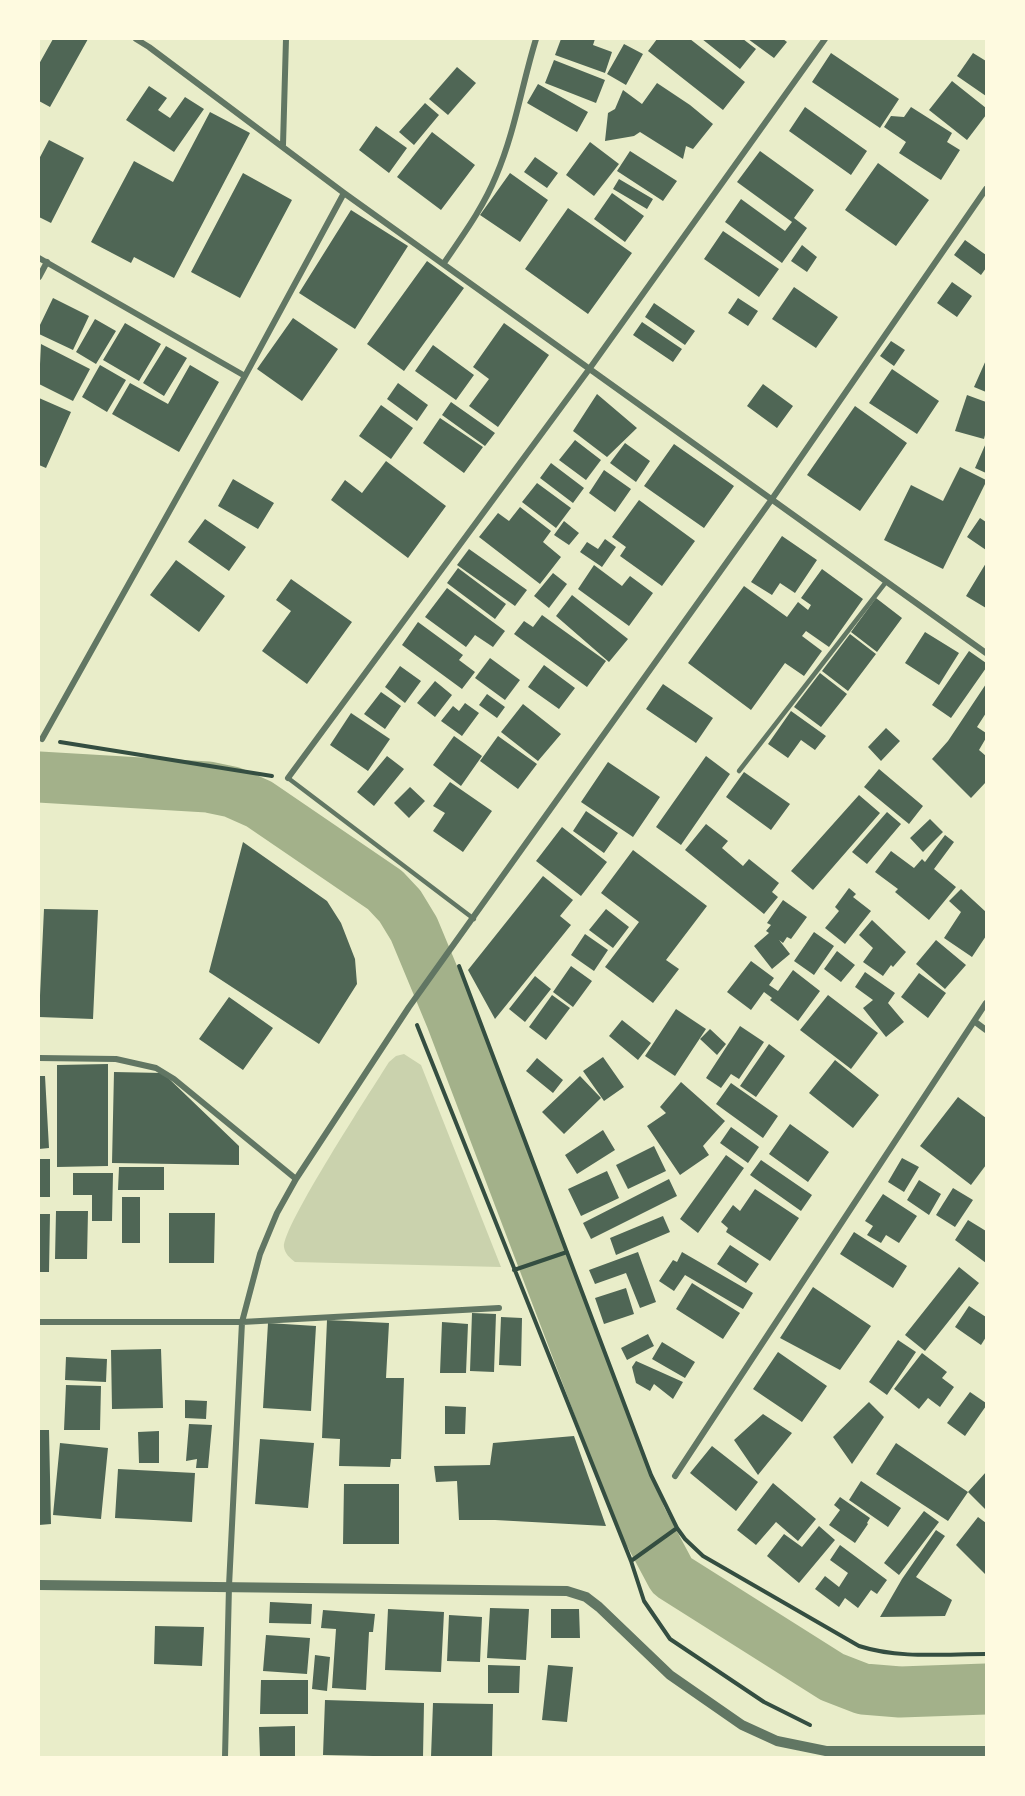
<!DOCTYPE html>
<style>
body{margin:0}
#map{position:relative;width:1025px;height:1796px;overflow:hidden;background:#e9edc9;font-family:Commissioner,sans-serif}
canvas{display:block}
.frame{position:absolute;inset:0;border:40px solid #fefae0;pointer-events:none}
</style>
<div id="map">
<canvas width="1025" height="1796"></canvas>
<div class="frame"></div>
</div>
<script>
const ctx = document.querySelector('canvas').getContext('2d');
ctx.lineJoin = 'round';
function fillPath(path, color) {
  ctx.fillStyle = color;
  ctx.fill(path, 'evenodd');
}
function stroke(path, color, width, dash) {
  ctx.strokeStyle = color;
  ctx.lineWidth = width;
  ctx.lineCap = dash ? 'butt' : 'round';
  ctx.setLineDash(dash || []);
  ctx.stroke(path);
}
fillPath(new Path2D(`
 M404 1054 421 1065 501 1267 295 1262C290 1258 285 1254 284 1247 282 1227 372 1089 389 1062L396 1056Z`), '#cad2ad');
stroke(new Path2D(`
 M39 777 208 787 232 792 259 804 385 890 400 906 414 929 451 1018 641 1518 672 1576 832 1677 863 1689 900 1692 986 1689`), '#a3b18a', 51);
fillPath(new Path2D(`
 M53 39H88L50 107 39 101V64Z
 M561 39H595L593 45 612 52 605 73 555 55Z
 M657 39H690L745 82 723 110 648 51Z
 M702 39H743L756 49 740 69Z
 M748 39H783L787 42 774 58Z
 M624 44 643 54 626 85 607 74Z
 M831 53 899 99 880 128 812 82Z
 M973 53 986 61V96L957 76Z
 M554 60 605 80 596 103 545 83Z
 M457 67 476 83 448 115 429 99Z
 M952 81 986 108V115L967 140 929 110Z
 M657 83 690 105 713 124 693 149 686 146 683 159 640 132 634 136 605 141 608 113 615 109 623 90 642 104Z
 M538 84 588 112 577 132 527 103Z
 M149 86 167 98 158 110 170 118 185 97 204 109 174 152 126 120Z
 M425 103 439 115 414 145 399 132Z
 M805 107 867 151 851 175 789 131Z
 M911 107 952 133 947 142 960 150 941 180 899 153 906 142 884 127 891 116 904 117Z
 M210 112 250 133 174 278 134 257 131 263 91 242 134 161 173 182Z
 M376 126 407 148 389 173 359 150Z
 M432 132 475 165 441 210 397 177Z
 M49 140 84 158 51 223 39 217V159Z
 M590 142 619 164 594 196 566 175Z
 M630 151 677 181 663 201 617 171Z
 M760 151 814 190 794 218 807 228 782 263 725 222 741 199 785 231 792 222 737 182Z
 M535 157 558 173 547 188 524 172Z
 M878 163 929 200 896 246 845 210Z
 M243 173 292 200 240 298 191 272Z
 M510 173 548 200 520 242 480 215Z
 M619 179 653 199 647 209 613 189Z
 M612 193 644 216 625 242 594 219Z
 M568 208 632 253 588 314 525 269Z
 M351 210 408 246 355 329 299 293Z
 M723 231 779 269 759 297 704 259Z
 M965 240 986 255V268L981 275 954 255Z
 M802 245 817 257 807 272 791 261Z
 M427 261 464 288 404 371 367 344Z
 M952 282 972 296 957 317 937 303Z
 M794 287 838 317 816 348 772 319Z
 M53 298 89 316 73 350 39 334V327Z
 M738 298 758 311 748 326 728 313Z
 M654 303 695 331 685 345 645 317Z
 M293 318 338 349 302 401 257 369Z
 M95 319 116 331 96 364 76 352Z
 M642 322 682 349 673 362 633 335Z
 M125 323 161 344 139 381 103 360Z
 M504 323 549 355 498 427 469 406 489 379 473 367Z
 M891 341 905 350 894 366 880 356Z
 M41 344 90 369 73 401 39 384Z
 M433 345 474 375 456 400 415 371Z
 M166 346 187 358 164 396 143 383Z
 M986 360V392L974 387Z
 M100 365 126 380 107 412 82 397Z
 M190 365 219 382 179 452 112 414 130 383 168 404Z
 M892 369 939 401 917 434 869 403Z
 M398 383 428 405 417 421 387 399Z
 M763 384 793 406 777 428 747 406Z
 M597 394 637 428 607 457 573 431Z
 M967 395 986 402V431L984 439 955 431Z
 M39 398 71 412 46 468 39 465Z
 M451 402 495 433 485 446 442 415Z
 M381 405 413 428 391 459 359 436Z
 M855 406 907 443 860 511 807 475Z
 M440 418 483 447 464 473 423 443Z
 M575 440 601 460 586 480 559 460Z
 M625 443 650 461 636 482 610 463Z
 M986 443V473L975 468Z
 M674 444 734 486 704 528 644 486Z
 M386 461 446 506 408 558 331 500 345 480 362 493Z
 M551 463 584 488 573 503 540 478Z
 M960 467 986 480V482L943 569 884 540 911 485 943 501Z
 M604 470 631 489 615 512 589 493Z
 M233 479 274 503 258 529 218 506Z
 M537 483 571 508 556 528 522 502Z
 M639 500 695 541 662 586 620 556 626 547 612 537Z
 M520 507 551 531 543 542 561 557 540 584 479 537 498 513 509 521Z
 M980 518 986 522V550L967 537Z
 M205 519 246 547 229 571 188 542Z
 M564 521 579 533 569 545 554 535Z
 M782 536 817 560 795 593 780 583 772 595 751 582Z
 M605 539 616 547 602 567 580 552 587 542 598 549Z
 M469 549 527 590 515 606 457 565Z
 M176 560 225 596 199 632 150 595Z
 M986 563V608L966 596Z
 M594 565 622 586 630 576 653 593 629 626 578 589Z
 M458 568 506 604 495 619 447 583Z
 M822 569 863 599 829 647 806 631 802 636 822 651 804 676 785 663 751 710 688 663 744 586 787 617 798 602 808 610 811 605 801 598Z
 M553 573 567 584 549 608 534 596Z
 M291 579 352 622 307 684 262 651 291 611 276 600Z
 M447 588 505 631 493 647 475 635 466 647 425 617Z
 M572 595 628 639 609 662 556 616Z
 M876 598 902 618 877 652 851 632Z
 M542 615 606 661 587 687 514 634 524 621 533 627Z
 M418 622 463 655 459 660 475 672 462 689 402 645Z
 M925 632 959 653 939 685 905 663Z
 M850 634 876 654 848 691 822 671Z
 M969 651 986 663V668L951 718 932 705Z
 M490 658 520 680 505 700 475 678Z
 M544 665 575 688 559 709 528 687Z
 M400 666 421 681 405 703 385 687Z
 M820 673 847 694 821 727 794 707Z
 M435 681 452 695 435 717 417 703Z
 M663 684 713 718 696 743 646 709Z
 M986 684V713L977 727 986 733V738L979 750 986 756V782L971 798 932 759 948 741Z
 M381 692 401 706 385 729 364 714Z
 M487 694 505 707 497 718 479 705Z
 M465 703 479 713 462 736 441 721 453 706 459 711Z
 M523 704 561 734 538 761 501 732Z
 M791 711 826 736 815 750 801 740 788 758 768 744Z
 M351 713 390 739 368 771 330 745Z
 M886 728 900 741 881 761 868 747Z
 M454 736 482 756 461 786 433 765Z
 M498 736 537 764 518 789 480 761Z
 M387 756 404 769 374 806 357 792Z
 M706 756 730 774 681 845 656 827Z
 M608 762 660 797 633 837 581 802Z
 M879 769 923 806 909 824 864 787Z
 M744 772 790 804 771 830 726 797Z
 M450 782 492 811 463 852 433 831 445 813 433 806Z
 M410 787 425 801 409 818 394 803Z
 M859 795 880 813 813 890 791 871Z
 M586 811 618 833 604 853 573 831Z
 M887 812 901 824 867 864 852 852Z
 M930 819 943 832 923 852 910 838Z
 M706 824 728 841 722 848 743 866 749 859 779 883 772 892 778 897 764 914 685 850Z
 M562 827 607 862 581 896 536 861Z
 M945 835 954 842 934 869 956 887 929 920 895 892 898 889 875 872 891 851 914 868 922 859 925 862Z
 M243 842 327 901 341 923 355 959 357 984 319 1044 209 972Z
 M633 850 707 906 666 960 679 969 653 1003 605 967 639 922 601 893Z
 M543 876 573 900 560 916 571 925 495 1019 468 970Z
 M849 888 856 894 853 897 871 911 845 944 825 928 839 911 835 907Z
 M961 889 986 912V936L972 957 944 938 961 912 949 901Z
 M783 900 807 917 791 939 787 937 783 943 779 940 790 954 772 969 754 946 769 933 766 931 771 925 767 923Z
 M44 909 98 910 93 1019 39 1017Z
 M606 909 629 927 613 948 589 930Z
 M872 920 906 952 893 967 891 965 883 976 863 962 873 948 859 935Z
 M814 932 834 946 814 975 794 961Z
 M585 934 608 950 594 971 571 955Z
 M936 940 966 965 945 989 916 964Z
 M837 951 855 965 841 982 824 969Z
 M751 961 774 978 769 985 778 991 793 970 820 991 798 1021 770 1000 772 998 764 992 751 1010 727 992Z
 M571 966 592 981 573 1007 553 992Z
 M865 972 895 993 888 1003 904 1022 886 1037 863 1008 873 1000 855 987Z
 M919 973 946 993 928 1018 901 997Z
 M535 976 551 989 525 1022 509 1009Z
 M552 995 570 1008 546 1040 529 1027Z
 M828 995 878 1033 851 1069 800 1030Z
 M229 997 273 1028 243 1070 199 1039Z
 M676 1009 706 1029 675 1076 645 1056Z
 M622 1020 651 1043 638 1060 609 1036Z
 M740 1026 764 1042 739 1079 731 1074 721 1088 706 1078Z
 M710 1029 726 1044 717 1055 700 1039Z
 M769 1044 785 1056 756 1097 740 1086Z
 M603 1057 624 1087 604 1101 583 1071Z
 M537 1058 563 1080 553 1093 526 1071Z
 M835 1060 879 1095 853 1128 809 1093Z
 M108 1064V1166L57 1167V1065Z
 M114 1072 163 1073 239 1146V1165L112 1163Z
 M39 1076H45L49 1148 39 1149Z
 M580 1076 601 1098 564 1134 542 1112Z
 M681 1082 725 1121 703 1146 709 1155 680 1175 647 1126 666 1113 660 1107Z
 M731 1083 778 1116 763 1138 716 1104Z
 M958 1097 986 1118V1165L971 1185 920 1146Z
 M790 1124 829 1152 808 1182 769 1154Z
 M731 1127 759 1147 748 1163 720 1143Z
 M603 1130 615 1150 577 1174 565 1155Z
 M654 1146 666 1171 628 1189 616 1165Z
 M726 1155 744 1168 698 1233 680 1219Z
 M902 1158 919 1167 904 1192 888 1182Z
 M39 1159H50V1197H39Z
 M761 1160 812 1195 801 1211 750 1175Z
 M119 1167H164V1190H118Z
 M607 1171 619 1198 581 1216 568 1189Z
 M73 1173H113L112 1221H92V1195H73Z
 M669 1179 677 1196 591 1239 583 1223Z
 M919 1180 941 1194 929 1215 907 1200Z
 M953 1188 973 1200 955 1227 936 1215Z
 M755 1189 799 1218 770 1261 726 1232 728 1228 721 1222 733 1205 740 1211Z
 M883 1194 917 1216 899 1243 886 1235 881 1243 867 1235 873 1226 865 1221Z
 M122 1197H140V1243H122Z
 M56 1211H88L87 1259H55Z
 M169 1213H215L214 1263H169Z
 M39 1214H50L49 1272H39Z
 M663 1216 670 1232 616 1255 610 1238Z
 M968 1220 986 1231V1263L955 1240Z
 M854 1232 907 1266 893 1288 840 1254Z
 M730 1245 759 1264 746 1283 717 1264Z
 M638 1252 656 1302 640 1308 626 1273 595 1284 589 1270Z
 M682 1252 753 1293 743 1309 685 1275 674 1291 659 1281 673 1260 677 1262Z
 M959 1267 979 1283 925 1351 905 1335Z
 M692 1283 740 1313 723 1339 676 1309Z
 M813 1287 871 1326 840 1370 780 1338Z
 M626 1288 634 1314 604 1324 595 1298Z
 M969 1306 986 1317V1337L981 1345 955 1327Z
 M472 1313 496 1314 494 1372 470 1371Z
 M501 1317 522 1318 521 1366 499 1365Z
 M327 1320 389 1323 386 1378H404L401 1459H391L390 1467 339 1466 340 1439 322 1438Z
 M442 1322 468 1324 466 1373H440Z
 M268 1323 316 1326 311 1411 263 1408Z
 M648 1334 654 1346 627 1360 621 1348Z
 M898 1340 916 1352 887 1395 869 1382Z
 M662 1342 695 1362 685 1378 652 1359Z
 M161 1349 163 1408 112 1409 111 1350Z
 M778 1352 827 1386 802 1422 753 1389Z
 M922 1353 947 1372 942 1378 954 1387 940 1407 928 1398 919 1409 894 1389Z
 M66 1357 107 1359 106 1382 65 1380Z
 M636 1361 683 1382 673 1399 654 1384 650 1391 636 1383 632 1367Z
 M66 1385 101 1386 100 1430H64Z
 M970 1392 986 1403V1406L965 1436 947 1423Z
 M185 1400 207 1401 206 1419 185 1418Z
 M869 1402 884 1417 852 1464 833 1437Z
 M445 1406 466 1407 465 1434H445Z
 M763 1414 792 1433 758 1475 734 1440Z
 M189 1424 212 1425 208 1468H196L197 1459 186 1461Z
 M39 1430H49L51 1524 39 1525Z
 M159 1431V1463H139L138 1432Z
 M574 1436 606 1526 495 1520H459L457 1481 436 1482 434 1466 490 1465 493 1443Z
 M260 1439 314 1443 308 1508 255 1504Z
 M60 1443 108 1448 101 1519 53 1515Z
 M896 1443 968 1492 948 1521 876 1474Z
 M712 1446 758 1482 736 1511 690 1473Z
 M118 1469 195 1473 192 1522 115 1518Z
 M986 1472V1510L968 1492Z
 M861 1481 901 1508 888 1527 849 1500Z
 M773 1483 816 1519 798 1541 776 1522 756 1545 737 1530Z
 M344 1484H399V1544H343Z
 M840 1497 870 1518 867 1523 868 1524 855 1543 829 1525 840 1510 834 1505Z
 M924 1511 939 1522 899 1575 884 1563Z
 M978 1517 986 1523V1575L956 1545Z
 M819 1526 835 1540 799 1583 767 1556 784 1534 802 1547Z
 M936 1530 945 1536 916 1577 952 1600 945 1616 880 1617 902 1579Z
 M840 1545 887 1580 877 1594 871 1590 858 1608 845 1598 839 1607 815 1589 825 1576 839 1587 848 1573 830 1560Z
 M270 1602 312 1604 311 1624 269 1623Z
 M490 1608 529 1609 526 1660 487 1658Z
 M388 1609 444 1612 441 1672 385 1670Z
 M551 1609H579L580 1638H551Z
 M323 1610 375 1614 373 1632H369L366 1690 332 1688 336 1629 321 1628Z
 M449 1615 482 1617 480 1662 447 1661Z
 M155 1626 204 1627 202 1666 154 1664Z
 M266 1635 310 1638 307 1674 263 1671Z
 M315 1655 330 1657 327 1691 312 1689Z
 M488 1665 520 1666 519 1693H488Z
 M548 1665 573 1667 567 1722 542 1720Z
 M261 1680H308V1714H260Z
 M325 1700 424 1703 423 1757 323 1755Z
 M433 1703 493 1704 492 1757H431Z
 M295 1726V1757H260L259 1727Z`), '#4f6655');
stroke(new Path2D(`
 M60 742 272 776
 M459 966 651 1475 677 1528 685 1539 703 1556 859 1646C899 1659 944 1654 986 1654
 M417 1025 631 1561 644 1601 670 1639 764 1702 810 1725
 M514 1270 567 1252
 M631 1561 677 1528`), '#344e41', 4);
stroke(new Path2D(`
 M739 771 886 582
 M288 778 474 919`), '#617663', 4.5);
stroke(new Path2D(`
 M136 39 149 47 344 193 986 653
 M283 145 286 39
 M39 258 245 376
 M444 263C463 235 483 208 496 176 515 132 522 84 536 39
 M39 277 47 262
 M42 739 245 376 344 193
 M288 778 590 368 825 39
 M974 1021 986 1030
 M39 1058 116 1059 156 1068 174 1079 296 1179
 M39 1322H242L499 1308
 M675 1476 986 1003
 M225 1757 229 1586 242 1322 260 1254 277 1213 296 1179 409 1007 772 499 986 189`), '#617663', 6);
stroke(new Path2D(`
 M39 1585 567 1591 586 1597 599 1607 670 1675 742 1725 777 1741 826 1751H986`), '#617663', 10);
</script>
